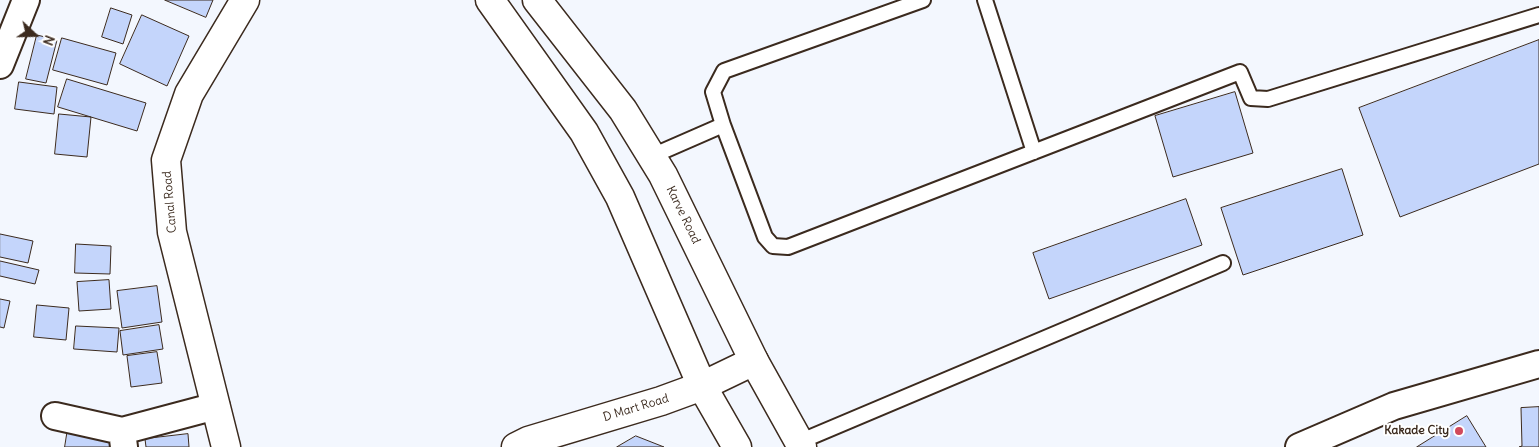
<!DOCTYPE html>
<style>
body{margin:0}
#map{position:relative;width:1539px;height:447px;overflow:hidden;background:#f3f7fe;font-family:Delius,sans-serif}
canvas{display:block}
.north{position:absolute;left:10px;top:10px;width:50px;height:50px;-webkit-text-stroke:4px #fff;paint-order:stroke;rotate:111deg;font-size:14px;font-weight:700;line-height:20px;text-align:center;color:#3b2a1e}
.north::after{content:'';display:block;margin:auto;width:18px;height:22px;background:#3b2a1e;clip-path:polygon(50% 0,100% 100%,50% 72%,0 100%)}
</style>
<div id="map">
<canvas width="1539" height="447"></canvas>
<div class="north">N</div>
</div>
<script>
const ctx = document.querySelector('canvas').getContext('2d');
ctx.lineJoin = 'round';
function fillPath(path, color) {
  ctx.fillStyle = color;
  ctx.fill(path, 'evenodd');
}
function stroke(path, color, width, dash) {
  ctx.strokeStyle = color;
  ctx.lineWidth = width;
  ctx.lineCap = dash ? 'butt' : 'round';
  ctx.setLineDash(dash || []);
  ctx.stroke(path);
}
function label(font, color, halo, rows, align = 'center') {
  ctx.font = font + ' Delius,sans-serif';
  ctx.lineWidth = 4;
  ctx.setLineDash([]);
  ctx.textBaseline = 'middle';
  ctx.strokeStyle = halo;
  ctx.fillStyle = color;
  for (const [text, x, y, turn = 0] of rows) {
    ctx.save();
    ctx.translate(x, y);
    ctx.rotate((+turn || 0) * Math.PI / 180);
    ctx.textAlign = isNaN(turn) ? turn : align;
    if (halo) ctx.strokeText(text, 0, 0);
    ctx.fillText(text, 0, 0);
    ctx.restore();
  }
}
const building = new Path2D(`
 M165 0H213L206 17Z
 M111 8 132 15 123 44 102 37Z
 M142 15 189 36 167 86 120 64Z
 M37 35 57 40 46 83 26 79Z
 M62 38 116 53 107 85 53 70Z
 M1539 40V164L1400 217 1359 108Z
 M67 79 146 103 137 131 58 107Z
 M19 82 57 87 54 114 15 109Z
 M1235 92 1253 153 1173 177 1155 116Z
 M59 114 91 117 87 157 55 154Z
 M1342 169 1363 235 1243 275 1221 208Z
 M1186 199 1202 245 1049 299 1033 253Z
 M0 234 33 241 28 263 0 257Z
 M76 244 111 246 110 274 75 273Z
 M0 261 39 270 35 284 0 276Z
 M109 280 111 309 79 311 77 282Z
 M157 286 162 322 122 328 117 291Z
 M0 299 10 301 4 328 0 327Z
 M37 305 69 308 66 340 34 337Z
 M159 325 163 349 123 355 120 331Z
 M76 326 119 328 117 352 74 349Z
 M157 352 162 383 131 387 127 356Z
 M1539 407V447H1519L1522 446 1521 408Z
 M1467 416 1486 447H1417Z
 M68 428 113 435 111 447H65Z
 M188 434 189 447H146L145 439Z
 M636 436 664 447H617Z`);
fillPath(building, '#c4d5fb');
stroke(building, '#3b2a1e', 1);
const lane = new Path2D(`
 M985 0 1034 152
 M723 125 713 92 724 71 923 0
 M652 156 723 125 765 237 773 246 788 247 1240 72 1251 98 1268 99 1539 15
 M799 442 1223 263`);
const street = new Path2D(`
 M0 65 26 0
 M55 416 122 431
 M124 447 122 431 216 406
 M1299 447 1394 406 1539 364`);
const secondary = new Path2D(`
 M226 447 172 232 166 160 189 94 245 0
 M516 447 528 441 661 401 702 386 754 361`);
const primary = new Path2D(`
 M490 0 584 132 620 197 702 386 737 447
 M537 0 623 110 663 175 754 361 802 447`);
stroke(lane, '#3b2a1e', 18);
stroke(street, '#3b2a1e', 30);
stroke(secondary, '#3b2a1e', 31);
stroke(primary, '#3b2a1e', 31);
stroke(lane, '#fff', 14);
stroke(street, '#fff', 26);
stroke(secondary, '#fff', 28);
stroke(primary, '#fff', 28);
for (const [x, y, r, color] of [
 [1459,431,5,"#d1495b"]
]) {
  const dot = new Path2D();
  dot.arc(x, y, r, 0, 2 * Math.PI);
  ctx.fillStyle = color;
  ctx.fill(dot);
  stroke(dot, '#fff', 2);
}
label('12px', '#3b2a1e', '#fff', [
 ["Canal Road",170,202,-95],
 ["Karve Road",683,215,64],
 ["D Mart Road",636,408,-17]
]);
label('bold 12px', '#3b2a1e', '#fff', [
 ["Kakade City",1449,431]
], 'right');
</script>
